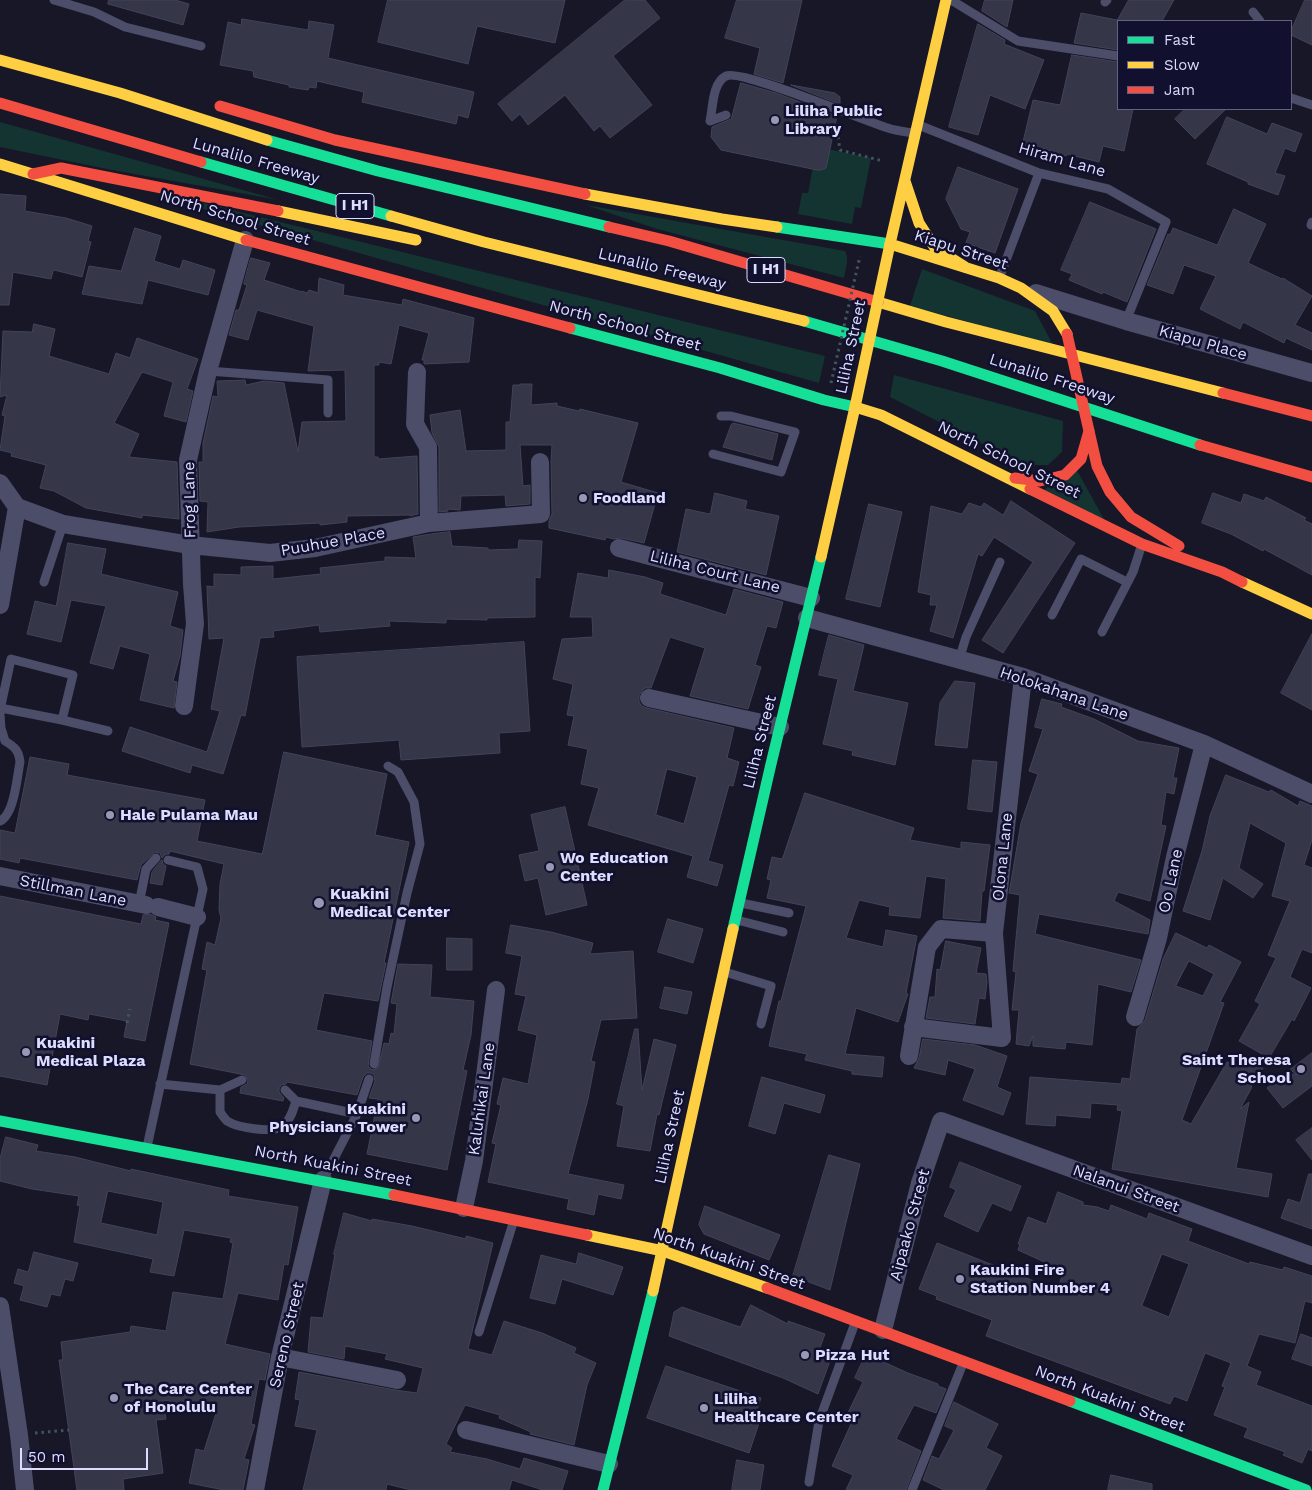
<!DOCTYPE html>
<style>
body{margin:0}
#map{position:relative;width:1312px;height:1490px;overflow:hidden;background:#171728;font-family:"Work Sans",sans-serif}
canvas{display:block}
.legend{position:absolute;left:1117px;top:20px;width:175px;height:90px;box-sizing:border-box;background:#11102f;border:1px solid #636282;margin:0;padding:6px 9px;list-style:none;font-size:15px;color:#dddeff}
.legend li{display:flex;align-items:center;gap:10px;height:25px}
.legend b{width:25px;border:1px solid #636282}
.scale{position:absolute;left:20px;top:1448px;width:128px;height:22px;box-sizing:border-box;border:2px solid #dddeff;border-top:0;padding-left:6px;font-size:15px;line-height:18px;white-space:nowrap;color:#dddeff;-webkit-text-stroke:4px #11102f;paint-order:stroke}
</style>
<div id="map">
<canvas width="1312" height="1490"></canvas>
<ul class="legend">
<li><b style="height:6px;background:#16e098"></b>Fast</li>
<li><b style="height:6px;background:#ffcf43"></b>Slow</li>
<li><b style="height:6px;background:#f24e42"></b>Jam</li>
</ul>
<div class="scale">50 m</div>
</div>
<script>
const ctx = document.querySelector('canvas').getContext('2d');
ctx.lineJoin = 'round';
function fillPath(path, color) {
  ctx.fillStyle = color;
  ctx.fill(path, 'evenodd');
}
function stroke(path, color, width, dash) {
  ctx.strokeStyle = color;
  ctx.lineWidth = width;
  ctx.lineCap = dash ? 'butt' : 'round';
  ctx.setLineDash(dash || []);
  ctx.stroke(path);
}
function label(font, color, halo, rows, align = 'center') {
  ctx.font = font + ' "Work Sans",sans-serif';
  ctx.lineWidth = 5;
  ctx.setLineDash([]);
  ctx.textBaseline = 'middle';
  ctx.strokeStyle = halo;
  ctx.fillStyle = color;
  for (const [text, x, y, turn = 0] of rows) {
    ctx.save();
    ctx.translate(x, y);
    ctx.rotate((+turn || 0) * Math.PI / 180);
    ctx.textAlign = isNaN(turn) ? turn : align;
    if (halo) ctx.strokeText(text, 0, 0);
    ctx.fillText(text, 0, 0);
    ctx.restore();
  }
}
fillPath(new Path2D(`
 M0 122 279 200 107 169 0 147Z
 M822 148 871 158 861 208 855 207 852 224 798 214 802 193H808L815 156Z
 M203 203 825 356 819 383 203 209Z
 M586 205 845 251C850 259 845 270 844 278L657 229Z
 M922 269 1035 311 1053 345 910 306Z
 M894 375 1063 421 1062 452 1048 465H1024L890 397Z
 M1074 465 1105 521 1043 491Z`), '#133431');
const building = new Path2D(`
 M109 0H175L189 4 183 25 108 4Z
 M388 0H565L555 43 477 26 468 64 378 42Z
 M625 0H645L660 18 613 56 652 105 610 138 600 126 594 131 565 95 528 125 520 114 512 121 498 104Z
 M737 0H802L783 83 754 74 760 48 725 38Z
 M985 0H1013L1007 27 982 11Z
 M1129 0H1174L1162 21H1118V50L1074 43 1081 13 1117 20Z
 M1305 0H1312V45L1291 35V31Z
 M242 19 308 30 309 21 334 25 328 58 474 92 468 118 458 115 456 124 362 102 364 92 317 81 316 88 309 87 308 90 289 87V85L254 77 253 71 220 65 228 22 241 25Z
 M978 24 1005 40 1004 44 1044 60 1025 109 990 95 978 135 949 127Z
 M1072 55 1118 62V109H1133L1124 151 1103 146 1099 162 1067 154 1066 156 1042 148V150L1022 146 1033 100 1060 105Z
 M741 83 776 93 837 116 826 168 821 170H817L721 150 711 137 712 127 731 119Z
 M791 85 835 93 840 97V104Z
 M1185 109H1226L1195 139 1175 119Z
 M1227 117 1267 134 1272 123 1302 134 1295 152 1285 148 1275 173 1285 176 1278 195 1248 184V182L1207 164Z
 M958 167 1018 189 995 253 966 243 970 232 961 229 946 199Z
 M0 194 26 196 25 211 66 218 92 226 88 241 91 242 82 277 54 270 53 271 51 279 13 272 9 305H0Z
 M1090 202 1156 229 1127 302 1103 292 1102 294 1069 280 1072 274 1061 270Z
 M1234 209 1266 224 1248 263 1282 279 1283 278 1312 296 1295 325 1312 333V350L1286 338 1284 343 1243 322 1240 329 1200 309 1216 276 1184 265 1173 294 1147 285 1168 234 1170 235 1173 228 1217 245Z
 M135 228 161 236 154 261 180 269 183 260 215 270 208 295 148 280 142 304 82 294 89 266 121 271Z
 M251 258 270 263 264 280 302 292V291L307 293 309 290 318 293 319 278 344 285 343 295 402 305 403 299 474 318 469 362 424 364V360H422L429 333 399 325 391 364 379 362V365H374V457H378V459L417 456 418 514 410 516V515L347 516V522L320 525V523L239 527 207 532 208 502 200 501 199 462H203V443L213 396 218 397 217 381 245 380 246 385 264 381 284 383 298 452 302 422 346 421 345 370 308 371 314 326 257 310 248 340 229 335 236 310H239L247 285 244 284Z
 M34 324 55 329 49 356 109 374 116 353 130 358 137 338 198 359 187 389 193 391 186 422 164 416 173 382 142 372 114 423 139 434 129 457 177 462 179 519 142 515V518L86 508 54 491 40 488 46 465 11 456 12 453 0 450 5 416 2 415 7 395 0 397 3 331 32 332Z
 M520 384H532L531 405 557 403V406L579 411 580 409 638 423 621 482 658 493 644 543 621 538 614 539 606 537 605 540 549 528V521L552 514 551 461 552 445H520L523 486 530 485V504L506 506 505 495 461 496 460 510 448 509V511L439 512V447L432 433 430 415 460 410 466 451 506 450V422H510L513 385H520Z
 M733 423 778 434 772 460 723 447 731 425Z
 M715 493 747 501 745 509 779 516 766 575 677 552 686 509 710 514Z
 M1213 493 1241 503 1244 494 1264 501 1266 497 1306 518 1304 520 1312 524V575L1264 549 1263 551 1231 534 1202 523Z
 M1011 501 1075 543 1003 653 982 640 1033 562 994 537 982 556 978 554 953 638 930 631 937 605H930L931 595 918 592 931 506 962 514 969 503 981 507 984 503 1003 515Z
 M869 504 902 512 880 607 846 599Z
 M450 532 452 546 488 548V550L518 549 519 540 542 541 540 578 535 577V617L487 618V620L446 619V623L389 621 390 626 320 632 319 625 273 631 274 637 260 638 245 716 241 715 223 774 192 765 190 773 122 751 130 727 207 752 220 711 211 709 224 638 209 639 207 586 214 587V574L241 575V567L273 566V579L321 574 320 568 385 561V557L416 558 413 537 431 534Z
 M68 543 106 549 101 574 178 592 170 626 183 630 180 656 173 681 177 682 174 708 140 700 150 654 120 646 113 669 90 663 106 606 71 600 61 642 27 634 35 601 56 606Z
 M609 570 645 577 663 583 660 594 726 615 734 589 783 602 776 628 767 626 755 665 761 667 748 709 690 696 705 648 670 637 651 688H645L639 695V702L642 706 647 708 734 728 727 758 739 762 733 786 729 785 708 861 723 865 717 886 687 877 693 856 588 825 599 788 581 784 588 749 568 745 574 716 567 715 573 684 553 679 562 639 593 637 592 617H570L578 573 608 578ZM667 769 697 777 684 824 656 815Z
 M1312 634V710L1281 693Z
 M829 635 864 645 853 691 908 703 895 765 852 755 853 751 823 744 838 679 819 675Z
 M524 642 530 731 499 733 500 753 401 760 399 740 302 747 297 657Z
 M955 681 975 683 967 748 935 745 940 703Z
 M1042 699 1062 704 1061 707 1094 719 1138 741 1179 748 1173 778H1177L1174 794 1166 792 1161 825 1166 826 1150 901 1118 892 1114 901 1150 920 1148 934 1039 914 1035 934 1141 960 1131 992 1098 984 1092 1045 1066 1042 1065 1049 1033 1046V1036L1029 1046 1016 1044 1019 1010H1012L1016 972 1013 971 1020 895 1009 893 1021 823 1038 774 1029 771 1043 729 1035 727Z
 M284 752 387 774 375 835 409 842 384 963H386L378 1001 324 993 316 1030 372 1041 368 1066 372 1070 378 1068 384 1043 389 1044 391 1033 394 1034 397 1004 391 1003 398 964 432 965 430 997 474 1001 471 1035 463 1070 467 1071 447 1170 367 1154 378 1099 369 1098 375 1081 374 1075 371 1073H367L363 1077 357 1095 287 1082 286 1084 281 1085 279 1089V1092L284 1098 283 1101 240 1093 241 1087 247 1084 248 1081 245 1075 190 1064 207 970 202 969 207 942 215 945 221 918 219 910 220 884 224 864 170 851 169 854H166L162 858 160 853 155 852 141 865 137 880 20 858 19 863 0 859V830L15 833 30 757 69 764 67 775 205 800 197 841 262 854Z
 M973 760 997 762 992 812 968 809Z
 M1226 775 1269 792 1271 790 1298 806 1300 801 1312 806V840L1304 865 1312 868V953L1302 949 1290 977 1311 988 1294 1021 1292 1019 1269 1058 1239 1041 1260 1004 1255 1001 1276 958 1268 955 1290 901 1272 896 1286 843 1250 823 1239 868 1263 884 1253 898 1223 878 1210 920 1183 911 1202 851 1210 816Z
 M805 793 914 828 910 840 961 849V842L990 845 984 891H982L980 921 943 918 946 879 926 876 920 918 889 915 890 907 859 900 846 938 883 947 886 930 917 936 906 993 908 994 898 1022 856 1008 845 1054 884 1057 882 1077 852 1074V1071L805 1060 807 1054 769 1046 779 1001H781L806 906 767 898 771 880 767 879 772 857 782 859Z
 M565 807 587 905 546 915 538 878 525 881 519 855 539 851 531 815Z
 M162 860 163 864 166 866 162 885 150 883 152 872Z
 M0 896 141 924 143 915 150 914 156 917 155 920 169 923 145 1041 124 1037 127 1021 89 1014 88 1020 60 1014 47 1085 0 1076Z
 M668 919 703 929 693 963 658 952Z
 M511 925 551 932 593 943 590 954 633 951 637 1018 601 1020 591 1061 595 1062 588 1099 568 1174 624 1185 621 1199 598 1194 594 1215 567 1209 569 1199 488 1182 496 1144 492 1143 501 1105 497 1104 503 1078 528 1084 537 1035 518 1030 526 996 515 994 522 956 506 953Z
 M1176 933 1207 948 1209 945 1241 962 1220 1002 1224 1003 1182 1120 1191 1124 1227 1062 1263 1068 1253 1085 1252 1084 1251 1089 1240 1109 1249 1102 1236 1168 1272 1174 1268 1197 1112 1169 1122 1111 1117 1110 1118 1105 1091 1103 1090 1118 1056 1115 1055 1126 1026 1124 1030 1077 1121 1084 1122 1078 1130 1079 1137 1029 1145 1020 1163 959ZM1189 961 1214 974 1203 996 1176 986Z
 M447 938 472 939V970H447Z
 M946 941 981 948 976 973 986 974 987 982 985 999 979 998 975 1024 926 1018 930 997H935L937 969 940 970Z
 M665 987 692 992 687 1014 660 1008Z
 M635 1029H638L642 1090 654 1039 676 1045 659 1115 657 1114 650 1151 617 1146 624 1106 617 1104Z
 M923 1039 975 1045 1007 1056 997 1087 1011 1093 1003 1115 963 1100 975 1069 948 1060 945 1075 914 1068 919 1058Z
 M1312 1053V1086L1283 1108 1267 1088 1286 1073 1298 1075 1290 1070Z
 M762 1077 825 1095 820 1113 784 1103 775 1134 749 1126Z
 M1312 1128V1160L1296 1140Z
 M6 1137 38 1145 36 1151 75 1157 131 1171V1169L229 1190 228 1196 298 1207 288 1265 284 1264 278 1300 238 1293 225 1344 270 1354 265 1380 259 1379 251 1424 255 1425 244 1459 249 1460 243 1490H224L189 1483 196 1449 204 1451 217 1410 163 1400 166 1419 156 1420 163 1473 123 1479 124 1490H77L59 1360H63L61 1342 130 1332 131 1326 166 1331 173 1292 223 1299 233 1243 230 1242 231 1238 184 1230 174 1276 150 1272 153 1259 74 1242 80 1206 77 1205 79 1196 32 1189 0 1181V1159ZM108 1191 163 1202 157 1235 101 1223Z
 M829 1155 860 1164 830 1290 793 1276Z
 M960 1162 1021 1186 1011 1211 992 1203 978 1232 944 1216 956 1190 950 1187Z
 M1309 1174H1312V1229L1281 1218 1288 1199 1300 1203Z
 M1058 1192 1083 1202V1205L1097 1207 1109 1211 1111 1205 1147 1219 1149 1213 1192 1229 1188 1241 1249 1264 1250 1262 1283 1270 1284 1267 1312 1276V1303L1305 1301 1295 1343 1259 1334 1247 1366 1261 1372 1256 1385 1312 1406V1451L1308 1449 1302 1463 1283 1455 1285 1452 1244 1437 1248 1428 1214 1415 1225 1387 1222 1386 1231 1363 1205 1353 1187 1401 1174 1396 1170 1404 986 1336 992 1320 936 1299 937 1296 919 1289 937 1243 1057 1290 1064 1271 1018 1250 1020 1244H1018L1028 1217 1046 1224ZM1162 1254 1189 1264 1169 1317 1142 1306Z
 M705 1206 780 1235 769 1260 704 1234 699 1225Z
 M344 1213 372 1221V1219L412 1226 466 1239V1236L493 1243 468 1349 492 1355 504 1321 542 1333 576 1348 574 1353 596 1363 587 1385 574 1445 530 1434 531 1432 499 1418 500 1415 465 1405 446 1444 452 1448 450 1452 487 1459 520 1469 524 1458 568 1471 562 1490H543L512 1480 509 1490H411L387 1484 386 1490H303L317 1430 295 1426 300 1400 295 1399 299 1372 395 1390 417 1393 423 1368 385 1359 387 1354 345 1346 344 1359 308 1352 311 1317 323 1318 335 1254H334Z
 M34 1252 78 1263 73 1281 65 1279 60 1296 51 1294 47 1307 20 1300 24 1286 14 1283 18 1269 28 1272Z
 M579 1253 623 1267 613 1295 562 1279 555 1304 530 1298 541 1255 576 1264Z
 M751 1305 788 1324V1321L825 1334 818 1353 831 1358 818 1394 783 1378 669 1336 674 1312 682 1307 740 1327Z
 M1301 1334 1312 1338V1366L1292 1359Z
 M866 1354 908 1373 938 1384V1386L946 1389 936 1413 914 1405 896 1439 921 1451 906 1490H846L853 1475 832 1466 851 1424 844 1421 863 1382 855 1378Z
 M666 1366 761 1398 753 1421 759 1423 749 1453 647 1418Z
 M954 1402 998 1424 986 1448 1002 1456 985 1490H944L923 1480 932 1456 939 1459 954 1430 945 1426Z
 M737 1460 764 1465 760 1490H732Z
 M1111 1475 1152 1484V1490H1108Z`);
fillPath(building, '#363649');
stroke(building, '#42425a', 1);
stroke(new Path2D(`
 M836 124 840 150 883 161
 M127 1023 130 1009
 M35 1433 69 1430`), '#425462', 3, [2.5, 4]);
stroke(new Path2D(`
 M54 0 94 12 125 27 201 46
 M951 0 1018 41 1118 56
 M1105 2 1107 0
 M1253 12 1260 21
 M1291 98 1312 105
 M726 115 710 121C713 108 712 83 726 76 740 68 866 122 891 129 899 131 906 132 914 133
 M921 126 1039 173 1108 189 1166 222 1126 321
 M1311 225 1312 222
 M1000 276 1039 173
 M208 371 328 380V413
 M713 454 781 472 795 432 731 416H721
 M44 582 63 524
 M1052 615 1081 559 1127 582
 M1102 632 1133 572 1142 544
 M959 660 966 637 1000 562
 M0 708 62 720 108 731
 M0 710 11 659 73 675 62 720
 M0 714 1 728 5 741C15 747 19 751 20 762 17 778 14 815 0 821
 M741 903 789 913
 M139 904 146 869 156 858
 M737 920 783 932
 M725 972 771 986 761 1024
 M374 1064 387 987 407 893 420 844 414 802 398 772 388 766
 M160 1084 220 1090V1112C222 1115 225 1119 227 1121 238 1128 275 1134 284 1125 291 1119 293 1110 296 1101L357 1114 323 1180
 M220 1090 242 1080
 M285 1090 296 1101
 M357 1114 369 1079
 M147 1147 203 889 197 867 168 860
 M479 1332 514 1220
 M809 1482 819 1421 855 1323
 M912 1490 964 1361`), '#4b4d69', 9);
stroke(new Path2D(`
 M1036 293 1126 321 1312 373
 M417 372 415 424 428 447 429 523
 M0 483 17 507 0 605
 M17 507 63 524 190 545 270 553 315 548 429 523 541 514 540 462
 M619 548 811 598
 M807 618 1023 677 1204 744 1312 794
 M649 698 780 727
 M184 706 195 624 192 584 188 460 208 371 245 240
 M0 876 146 905
 M158 907 197 917
 M1135 1017 1158 938 1175 857 1204 744
 M913 1027 1002 1038 994 933 1023 677
 M909 1056 927 947 941 929 994 933
 M464 1208 474 1161 496 990
 M0 1306 19 1435 25 1490
 M883 1330 920 1183 941 1121 1312 1256
 M280 1357 397 1380
 M466 1430 609 1464
 M255 1490 280 1357 323 1180`), '#4b4d69', 18);
stroke(new Path2D(`
 M267 140 378 171 609 227
 M201 162 391 216
 M777 227 890 244
 M804 321 942 361 1200 445
 M570 328 720 368 824 400 855 407
 M733 929 771 764 821 557
 M0 1121 394 1195
 M1070 1401 1306 1490
 M603 1490 653 1291`), '#16e098', 11);
stroke(new Path2D(`
 M0 60 120 93 267 140
 M0 164 246 240
 M905 181 919 223 935 248 965 267
 M585 194 722 219 777 227
 M278 211 416 240
 M391 216 484 242 804 321
 M890 244 999 278 1021 288 1053 311 1067 334
 M890 244 946 0
 M878 302 946 322 1223 393
 M821 557 855 407 881 415 1030 489
 M1242 582 1312 614
 M587 1235 663 1251 767 1288
 M653 1291 733 929`), '#ffcf43', 11);
stroke(new Path2D(`
 M0 103 201 162
 M220 106 335 140 585 194
 M33 174 61 168 278 211
 M609 227 669 241 878 302
 M246 240 570 328
 M1223 393 1312 416
 M1089 431 1097 466 1110 492 1131 517 1179 546
 M1200 445 1312 477
 M1015 478 1040 481 1065 475 1081 459 1089 431
 M1030 489 1142 544 1222 572 1242 582
 M394 1195 587 1235
 M767 1288 1070 1401`), '#f24e42', 11);
stroke(new Path2D(`
 M831 383 860 256`), '#425462', 3, [2.5, 4]);
stroke(new Path2D(`
 M855 407 890 244`), '#ffcf43', 11);
stroke(new Path2D(`
 M1067 334 1089 431`), '#f24e42', 11);
for (const [x, y, r, color] of [
 [775,120,5,"#9898b4"],
 [583,498,5,"#9898b4"],
 [110,815,5,"#9898b4"],
 [550,867,5,"#9898b4"],
 [319,903,6,"#9898b4"],
 [26,1052,5,"#9898b4"],
 [1301,1069,5,"#9898b4"],
 [416,1118,5,"#9898b4"],
 [960,1279,5,"#9898b4"],
 [805,1355,5,"#9898b4"],
 [114,1398,5,"#9898b4"],
 [704,1408,5,"#9898b4"]
]) {
  const dot = new Path2D();
  dot.arc(x, y, r, 0, 2 * Math.PI);
  ctx.fillStyle = color;
  ctx.fill(dot);
  stroke(dot, '#11102f', 2);
}
for (const [x, y, w] of [
 [355,206,38],
 [766,270,38]
]) {
  const box = new Path2D();
  box.roundRect(x - w / 2, y - 12.5, w, 25, 4);
  ctx.fillStyle = '#11102f';
  ctx.fill(box);
  stroke(box, '#dddeff', 1);
}
label('bold 15px', '#dddeff', null, [
 ["I H1",355,206],
 ["I H1",766,270]
]);
label('bold 16px', '#dddeff', '#11102f', [
 ["Liliha Public",785,111],
 ["Library",785,129],
 ["Foodland",593,498],
 ["Hale Pulama Mau",120,815],
 ["Wo Education",560,858],
 ["Center",560,876],
 ["Kuakini",330,894],
 ["Medical Center",330,912],
 ["Kuakini",36,1043],
 ["Medical Plaza",36,1061],
 ["Saint Theresa",1291,1060,"right"],
 ["School",1291,1078,"right"],
 ["Kuakini",406,1109,"right"],
 ["Physicians Tower",406,1127,"right"],
 ["Kaukini Fire",970,1270],
 ["Station Number 4",970,1288],
 ["Pizza Hut",815,1355],
 ["The Care Center",124,1389],
 ["of Honolulu",124,1407],
 ["Liliha",714,1399],
 ["Healthcare Center",714,1417]
], 'left');
label('16px', '#dddeff', '#11102f', [
 ["Hiram Lane",1062,160,16],
 ["Lunalilo Freeway",256,161,16],
 ["North School Street",235,218,17],
 ["Kiapu Street",961,250,18],
 ["Lunalilo Freeway",662,269,14],
 ["North School Street",625,326,15],
 ["Kiapu Place",1203,343,16],
 ["Liliha Street",851,347,-78],
 ["Lunalilo Freeway",1052,379,18],
 ["North School Street",1009,460,26],
 ["Frog Lane",190,500,-91],
 ["Puuhue Place",333,542,-10],
 ["Liliha Court Lane",715,572,14],
 ["Holokahana Lane",1064,694,19],
 ["Liliha Street",760,742,-76],
 ["Olona Lane",1003,857,-84],
 ["Oo Lane",1171,881,-78],
 ["Stillman Lane",73,891,11],
 ["Kaluhikai Lane",482,1099,-82],
 ["Liliha Street",670,1137,-78],
 ["North Kuakini Street",333,1166,11],
 ["Nalanui Street",1126,1189,20],
 ["Aipaako Street",910,1225,-75],
 ["North Kuakini Street",729,1259,19],
 ["Sereno Street",287,1335,-77],
 ["North Kuakini Street",1110,1399,21]
]);
</script>
